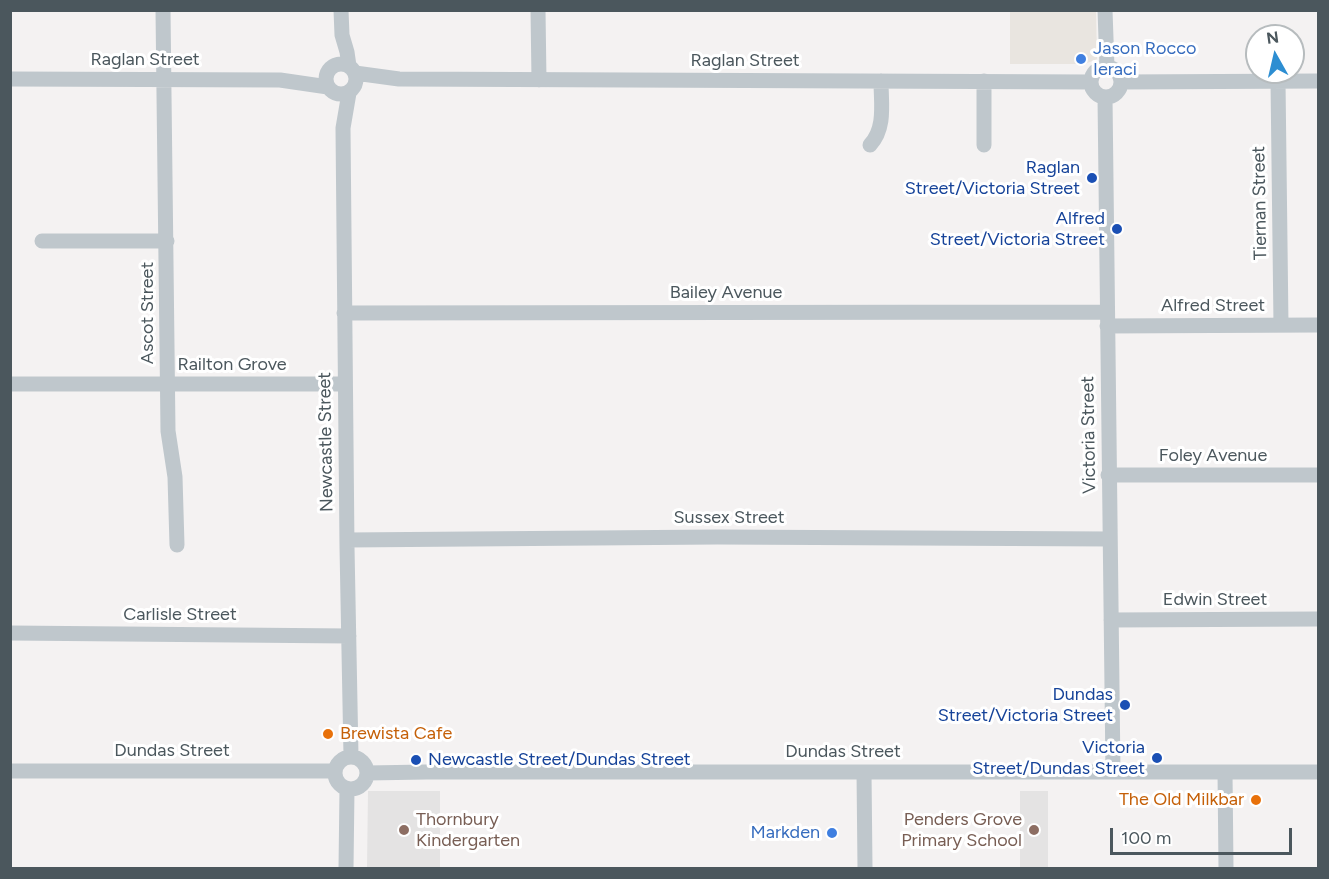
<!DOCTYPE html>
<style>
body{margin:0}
#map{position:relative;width:1329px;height:879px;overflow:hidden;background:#f4f2f2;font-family:Figtree,sans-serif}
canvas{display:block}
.frame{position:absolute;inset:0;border:12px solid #4b575d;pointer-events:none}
.north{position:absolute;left:1245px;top:24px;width:60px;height:60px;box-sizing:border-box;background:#fff;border:2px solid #b7bcbe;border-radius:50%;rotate:352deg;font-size:16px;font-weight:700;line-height:24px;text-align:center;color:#4b575d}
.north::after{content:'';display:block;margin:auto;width:21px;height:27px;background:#2d8ed2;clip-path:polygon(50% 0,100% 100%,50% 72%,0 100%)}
.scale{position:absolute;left:1110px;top:828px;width:182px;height:27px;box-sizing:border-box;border:3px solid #4b575d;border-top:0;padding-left:8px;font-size:18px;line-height:21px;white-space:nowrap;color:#4b575d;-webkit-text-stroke:4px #fff;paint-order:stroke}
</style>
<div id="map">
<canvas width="1329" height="879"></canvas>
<div class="frame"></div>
<div class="north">N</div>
<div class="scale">100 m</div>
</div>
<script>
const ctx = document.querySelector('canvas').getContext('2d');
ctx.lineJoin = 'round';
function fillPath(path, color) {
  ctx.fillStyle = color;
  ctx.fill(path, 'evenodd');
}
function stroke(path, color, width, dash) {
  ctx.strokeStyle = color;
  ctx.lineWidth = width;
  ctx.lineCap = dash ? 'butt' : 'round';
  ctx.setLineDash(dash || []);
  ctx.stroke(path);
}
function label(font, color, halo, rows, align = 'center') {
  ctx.font = font + ' Figtree,sans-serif';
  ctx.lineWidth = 6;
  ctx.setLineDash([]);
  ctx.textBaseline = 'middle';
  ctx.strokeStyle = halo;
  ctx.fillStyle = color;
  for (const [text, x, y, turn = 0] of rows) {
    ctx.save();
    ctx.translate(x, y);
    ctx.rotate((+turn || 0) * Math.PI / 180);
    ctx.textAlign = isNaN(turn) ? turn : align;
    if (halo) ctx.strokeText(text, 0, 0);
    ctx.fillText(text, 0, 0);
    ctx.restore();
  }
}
fillPath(new Path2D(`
 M1010 11H1096L1097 59 1085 64H1010Z`), '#e9e5e0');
fillPath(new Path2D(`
 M368 791H440V868H367Z
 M1020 791H1048V868H1020Z`), '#e4e3e3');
stroke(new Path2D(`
 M163 10 168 431 175 477 177 545
 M341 10 342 35 347 52 349 66
 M538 10 539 80
 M1105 10 1107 67
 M326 79a15 15 0 1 1 30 0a15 15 0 1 1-30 0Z
 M1091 82a15 15 0 1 1 30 0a15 15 0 1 1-30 0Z
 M355 73 399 79 1091 82
 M10 79 280 80 328 87
 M984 81V145
 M1278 81 1281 325
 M1121 82 1318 81
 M349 93 343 128 347 547 351 756
 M1105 97 1113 772
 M870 145C886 128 881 103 881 81
 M42 241H167
 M344 313 1107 312
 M1107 326 1318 325
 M10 384H345
 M1108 475H1318
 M347 540 717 537 1110 539
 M1111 620 1318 619
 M10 633 349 636
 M335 773a16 16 0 1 1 32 0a16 16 0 1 1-32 0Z
 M10 771H334
 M864 772 865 868
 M1225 772 1226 868
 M367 773 426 772H1318
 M346 868 347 789`), '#bfc7cc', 15);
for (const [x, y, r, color] of [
 [1081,59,6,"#3f7fe0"],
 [1092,178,6,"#1a4fb4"],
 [1117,229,6,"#1a4fb4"],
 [1125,705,6,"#1a4fb4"],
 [328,734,6,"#e8710a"],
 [1157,758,6,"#1a4fb4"],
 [416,760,6,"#1a4fb4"],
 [1256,800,6,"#e8710a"],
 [404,830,6,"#8d6e63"],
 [1034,830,6,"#8d6e63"],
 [832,833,6,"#3f7fe0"]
]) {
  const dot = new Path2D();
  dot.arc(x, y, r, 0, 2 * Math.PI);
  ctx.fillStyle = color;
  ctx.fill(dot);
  stroke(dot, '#fff', 2);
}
label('18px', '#366cbe', '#fff', [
 ["Jason Rocco",1093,49],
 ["Ieraci",1093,70],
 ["Markden",820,833,"right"]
], 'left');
label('18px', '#4b575d', '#fff', [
 ["Raglan Street",145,60],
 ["Raglan Street",745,61],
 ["Tiernan Street",1260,203,-91],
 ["Bailey Avenue",726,293],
 ["Alfred Street",1213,306],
 ["Ascot Street",148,313,-90],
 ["Railton Grove",232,365],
 ["Victoria Street",1089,435,-91],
 ["Newcastle Street",326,442,-91],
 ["Foley Avenue",1213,456],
 ["Sussex Street",729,518],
 ["Edwin Street",1215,600],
 ["Carlisle Street",180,615],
 ["Dundas Street",172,751],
 ["Dundas Street",843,752]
]);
label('18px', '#164399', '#fff', [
 ["Raglan",1080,168],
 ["Street/Victoria Street",1080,189],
 ["Alfred",1105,219],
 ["Street/Victoria Street",1105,240],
 ["Dundas",1113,695],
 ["Street/Victoria Street",1113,716],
 ["Victoria",1145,748],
 ["Street/Dundas Street",1145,769],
 ["Newcastle Street/Dundas Street",428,760,"left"]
], 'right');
label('18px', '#c56008', '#fff', [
 ["Brewista Cafe",340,734],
 ["The Old Milkbar",1244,800,"right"]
], 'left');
label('18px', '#785e54', '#fff', [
 ["Thornbury",416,820],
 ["Kindergarten",416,841],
 ["Penders Grove",1022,820,"right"],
 ["Primary School",1022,841,"right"]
], 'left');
</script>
